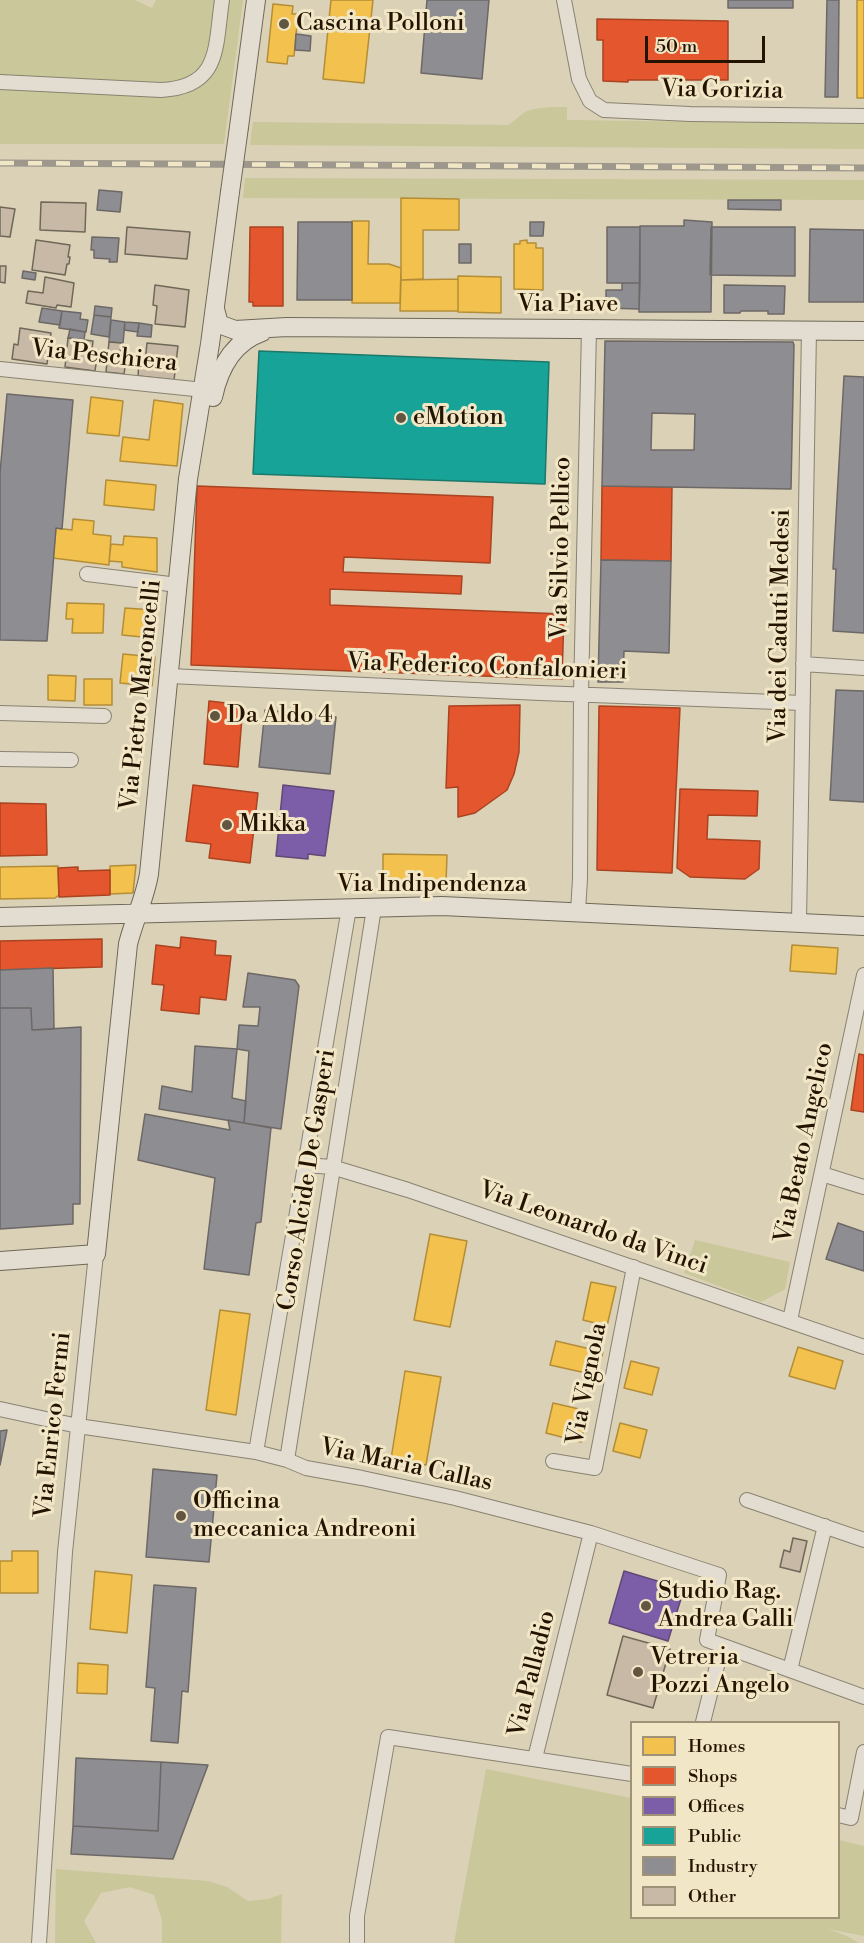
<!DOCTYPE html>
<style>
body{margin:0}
#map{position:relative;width:864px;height:1943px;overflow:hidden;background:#dad1b6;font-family:"Libre Bodoni",serif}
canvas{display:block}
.legend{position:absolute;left:630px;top:1721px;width:210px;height:198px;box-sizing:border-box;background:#f1e6c6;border:2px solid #9f9277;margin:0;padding:8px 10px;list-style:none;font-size:18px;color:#231300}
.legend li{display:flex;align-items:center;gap:12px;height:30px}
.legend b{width:30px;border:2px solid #9f9277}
.scale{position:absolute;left:645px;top:36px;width:120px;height:27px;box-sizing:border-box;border:3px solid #231300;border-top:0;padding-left:8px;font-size:18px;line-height:21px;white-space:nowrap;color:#231300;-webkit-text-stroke:4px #f1e6c6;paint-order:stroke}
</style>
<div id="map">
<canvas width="864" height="1943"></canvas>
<ul class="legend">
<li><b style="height:16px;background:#f2c14e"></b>Homes</li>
<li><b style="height:16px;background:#e4572e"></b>Shops</li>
<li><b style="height:16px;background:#7b5ea7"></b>Offices</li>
<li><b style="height:16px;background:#17a398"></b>Public</li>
<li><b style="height:16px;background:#8d8d92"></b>Industry</li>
<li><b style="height:16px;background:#c8b9a6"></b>Other</li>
</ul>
<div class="scale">50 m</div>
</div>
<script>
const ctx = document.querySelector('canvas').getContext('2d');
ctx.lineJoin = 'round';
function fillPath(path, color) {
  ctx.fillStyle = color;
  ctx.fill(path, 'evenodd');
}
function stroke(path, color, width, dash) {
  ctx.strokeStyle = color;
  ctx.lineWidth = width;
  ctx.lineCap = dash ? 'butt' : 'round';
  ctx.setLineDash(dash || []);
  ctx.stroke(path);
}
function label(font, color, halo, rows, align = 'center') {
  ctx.font = font + ' "Libre Bodoni",serif';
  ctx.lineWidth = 6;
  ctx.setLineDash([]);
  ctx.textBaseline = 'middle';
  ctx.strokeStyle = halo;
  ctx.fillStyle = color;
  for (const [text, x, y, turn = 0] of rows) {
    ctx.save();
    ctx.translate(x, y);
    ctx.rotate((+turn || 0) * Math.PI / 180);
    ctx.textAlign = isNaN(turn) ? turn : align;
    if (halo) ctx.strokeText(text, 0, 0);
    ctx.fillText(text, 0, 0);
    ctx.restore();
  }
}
fillPath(new Path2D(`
 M0 0H135L152 8 156 0H243L224 144H0Z
 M551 107H567V120L864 124V149L250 145 253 122 508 125C515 121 519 116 525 112 533 108 543 108 551 107Z
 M245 178 864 180V200L243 198Z
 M695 1240 790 1262 785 1289 761 1302 684 1273Z
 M486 1769 631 1798 632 1918H838L839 1840 864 1846V1936L828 1929 849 1937 859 1943H454Z
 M56 1869 208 1881 227 1887 248 1901 268 1899 282 1894 281 1943H162V1920L154 1895 130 1887 101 1893 84 1921 96 1943H55Z`), '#cac79a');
const homes = new Path2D(`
 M331 0H373L364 83 323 79Z
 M857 0H864V98H857Z
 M273 4 293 6 292 14H298L294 56H288L287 64 267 62Z
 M401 198 459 199V230H423V279L401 280Z
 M352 221H369L368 264H389L401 268 400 303H352Z
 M527 240V243H536V248H543V290L514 289V244H520V241Z
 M458 276 501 277V313L458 312Z
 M458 279V311H400L401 280Z
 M91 397 123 401 119 436 87 433Z
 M154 400 183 404 177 466 120 461 123 437 149 440Z
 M106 480 156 485 154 510 104 505Z
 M73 519 94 521 93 534 111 536 109 565 53 558 56 528 72 530Z
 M124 536 157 538V572L122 567V562L109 561 111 544 123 545Z
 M67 603 104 604 103 633H72L73 619H66Z
 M125 608 154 610 152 638 122 635Z
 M123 654 155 657 152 686 120 683Z
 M48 675 76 676 75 701 48 700Z
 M84 679H112V705H84Z
 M383 854 447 855 446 883 383 882Z
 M136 865 133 893 110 894V866Z
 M58 866 59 895 55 898 0 899V867Z
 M792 945 838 948 836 974 790 971Z
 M430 1234 467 1241 450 1327 414 1320Z
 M591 1282 616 1287 607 1326 583 1320Z
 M220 1310 250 1314 236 1415 206 1410Z
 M556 1341 603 1352 598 1369 587 1367 586 1373 550 1365Z
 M798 1347 843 1361 835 1389 789 1376Z
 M631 1361 659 1368 652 1395 624 1388Z
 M405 1371 441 1377 426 1465 391 1459Z
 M553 1403 579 1409 586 1421 581 1442 546 1433Z
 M620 1423 647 1430 640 1458 613 1451Z
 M12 1551H38V1593H0V1561H12Z
 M95 1571 132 1575 127 1633 90 1629Z
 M78 1663 108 1665 107 1694 77 1693Z`);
fillPath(homes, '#f2c14e');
stroke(homes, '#b48d37', 1.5);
const shops = new Path2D(`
 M597 19 728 21V80H628V82L603 81V40H597Z
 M250 227H283V306H253V302H249Z
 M197 486 493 497 490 563 344 557 343 572 462 576 461 594 330 589V605L564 614 562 679 191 665Z
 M602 486 672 487 671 561 601 560Z
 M209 701 243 705 238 767 204 764Z
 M520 705 519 752 514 774 507 790 475 813 458 817V787L446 788 449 706Z
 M599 706 680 708 672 873 597 870Z
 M193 785 258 793 250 863 209 858 211 844 186 841Z
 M680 789 758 791 757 816 708 815 707 839 760 841 759 869 745 879 690 877 677 868Z
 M0 803 46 804 47 855 0 856Z
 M78 867V871L110 870V895L59 897 58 868Z
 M181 937 216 941 215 955 231 956 226 1000 200 997 199 1014 161 1010 164 985 152 984 156 945 180 948Z
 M102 939V967L0 970V941Z
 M859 1054 864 1055V1112L851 1110Z`);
fillPath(shops, '#e4572e');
stroke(shops, '#aa4320', 1.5);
const offices = new Path2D(`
 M283 785 334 791 325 856 308 854V859L276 856Z
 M624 1571 684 1589 668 1641 609 1623Z`);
fillPath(offices, '#7b5ea7');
stroke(offices, '#614875', 1.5);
const public = new Path2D(`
 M259 351 549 362 545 484 253 474Z`);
fillPath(public, '#17a398');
stroke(public, '#1b786a', 1.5);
const industry = new Path2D(`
 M427 0H489L482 79 421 73Z
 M728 0H793V8H728Z
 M827 0H839L838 97H825Z
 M296 34 311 36 310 51 295 50Z
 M99 190 122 192 120 212 97 210Z
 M728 200H781V210L728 209Z
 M684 220 712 222 711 312H639L640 226H684Z
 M298 222H352V300H297Z
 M530 222H544L543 236H530Z
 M607 227H640V283H607Z
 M711 227H795V276L710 275Z
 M810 229 864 230V302H809Z
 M92 237 119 238 117 262H109L110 259 94 258V250H91Z
 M459 244H471V263H459Z
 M23 271 36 273 35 280 22 278Z
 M622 283H640L639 309 606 308V290H622Z
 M724 285 785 286 784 314H768V311H741L740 313H724Z
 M95 306 112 308 111 317 94 315Z
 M42 308 62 311 60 325 39 322Z
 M62 311 81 313 80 319 88 320 86 332 59 328Z
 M94 315 111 317 109 337 91 334Z
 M111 320 125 322 123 343 109 342Z
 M125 322 139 323 138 332 124 330Z
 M139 323 152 325 151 337 137 336Z
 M70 329 85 332 84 340 68 338Z
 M605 341 793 342 794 345 791 489 602 486ZM652 413 695 414 694 450H651Z
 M844 376 864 377V633L833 631 836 569H833Z
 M7 394 73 400 62 529 56 528 47 641 0 640V473Z
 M601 560 671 561 669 653 624 651 623 682H598Z
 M836 690 864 691V802L830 800Z
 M265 710 336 717 330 774 259 767Z
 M53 968 54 1029 32 1030 31 1008H0V970Z
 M248 973 295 980 299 986 281 1129 244 1123 249 1051 237 1049 239 1025 258 1026 260 1007H243Z
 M0 1008H31L32 1030 81 1027 80 1204H73V1224L0 1229Z
 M195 1046 237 1049 232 1098 246 1101 244 1123 159 1109 162 1086 192 1092Z
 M145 1114 230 1130 228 1120 271 1128 261 1222 256 1223 249 1275 204 1269 215 1178 138 1160Z
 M838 1223 864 1232V1271L826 1259Z
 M7 1430 0 1465V1431Z
 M153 1469 217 1475 209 1562 146 1557Z
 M154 1585 196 1588 188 1692 182 1691 178 1743 151 1741 155 1688 146 1687Z
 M76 1758 161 1762 158 1831 73 1826Z
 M161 1762 208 1765 173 1859 71 1854 73 1826 158 1831Z`);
fillPath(industry, '#8d8d92');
stroke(industry, '#6d6866', 1.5);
const building = new Path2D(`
 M41 202 86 203 85 232 40 230Z
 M0 207 15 209 10 237 0 236Z
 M127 227 190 232 187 259 125 254Z
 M36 240 70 245 68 257H70L69 264H67L65 275 32 270Z
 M0 266H6L5 283 0 282Z
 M45 277 74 283 71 307 57 305 56 308 26 303 28 291 43 293Z
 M155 285 189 290 185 327 155 324 157 306 153 305Z
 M20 328 51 333 47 364 12 359 14 344 18 345Z
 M68 338 93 341 92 350H98L95 371 65 367Z
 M109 342 121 343 120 353 127 354 124 374 106 372Z
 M147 343 178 346 174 380 138 376 139 362 145 363Z
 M793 1538 807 1541 800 1572 780 1567 784 1550 790 1552Z
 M623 1636 670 1649 653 1708 607 1695Z`);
fillPath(building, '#c8b9a6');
stroke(building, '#6f6858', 1.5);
const street = new Path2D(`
 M564 0 579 79 590 101 604 110 690 114 864 116
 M0 82 161 90C221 87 215 47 222 0
 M0 369 204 390
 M87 574 178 585
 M803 664 864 668
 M169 676 540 693 803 703
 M0 713 104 716
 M0 759 71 760
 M578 911 580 879 581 694 589 329
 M799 922 809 330
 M305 1165 332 1167 408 1190 864 1347
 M822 1174 864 1187
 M790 1320 864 975
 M0 1409 78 1426 256 1452 287 1460 306 1468 362 1478 455 1498 591 1533 719 1575 707 1640 864 1697
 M256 1452 349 908
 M287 1460 374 908
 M553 1461 595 1468 634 1267
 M747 1500 864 1540
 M790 1670 825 1526
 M703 1722 722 1646
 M535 1758 591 1533
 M838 1815 851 1818 864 1752
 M39 1943 65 1552 96 1254
 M357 1943V1916L388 1737 632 1774`);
const secondary = new Path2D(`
 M239 127 256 0
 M215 309 219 324 235 330 287 327 864 331
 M213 397C219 369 233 342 262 332
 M0 917 442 906 864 926
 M0 1261 96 1254 128 944C134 920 145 898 149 874L188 479 210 344 230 192`);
stroke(street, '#898271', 16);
stroke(secondary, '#6f6858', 20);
stroke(street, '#e2ddd0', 14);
stroke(secondary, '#e2ddd0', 18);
const rail = new Path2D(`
 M0 163 864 168`);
stroke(rail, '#9d978c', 7);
stroke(rail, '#f1e6c6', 4.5, [14]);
const secondaryBridge = new Path2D(`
 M230 192 239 127`);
stroke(secondaryBridge, '#6f6858', 20, []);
stroke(secondaryBridge, '#e2ddd0', 18);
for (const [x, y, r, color] of [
 [284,24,6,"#635640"],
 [401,418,6,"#635640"],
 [215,716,6,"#635640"],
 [227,825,6,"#635640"],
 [181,1516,6,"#635640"],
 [646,1606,6,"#635640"],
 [638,1672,6,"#635640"]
]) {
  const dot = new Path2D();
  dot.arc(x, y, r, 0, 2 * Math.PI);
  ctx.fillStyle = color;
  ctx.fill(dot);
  stroke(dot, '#f1e6c6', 2);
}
label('24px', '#231300', '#f1e6c6', [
 ["Cascina Polloni",296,24],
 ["eMotion",413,418],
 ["Da Aldo 4",227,716],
 ["Mikka",239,825],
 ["Officina",193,1502],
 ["meccanica Andreoni",193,1530],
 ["Studio Rag.",658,1592],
 ["Andrea Galli",658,1620],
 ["Vetreria",650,1658],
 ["Pozzi Angelo",650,1686]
], 'left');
label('24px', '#231300', '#f1e6c6', [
 ["Via Gorizia",722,91,1],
 ["Via Piave",568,305],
 ["Via Peschiera",104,357,6],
 ["Via Silvio Pellico",562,548,-89],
 ["Via dei Caduti Medesi",781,626,-89],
 ["Via Federico Confalonieri",487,668,2],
 ["Via Pietro Maroncelli",142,695,-84],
 ["Via Indipendenza",432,885],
 ["Via Beato Angelico",805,1143,-78],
 ["Corso Alcide De Gasperi",308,1180,-81],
 ["Via Leonardo da Vinci",593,1229,19],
 ["Via Vignola",588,1384,-79],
 ["Via Enrico Fermi",54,1425,-84],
 ["Via Maria Callas",406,1466,12],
 ["Via Palladio",533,1674,-76]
]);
</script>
